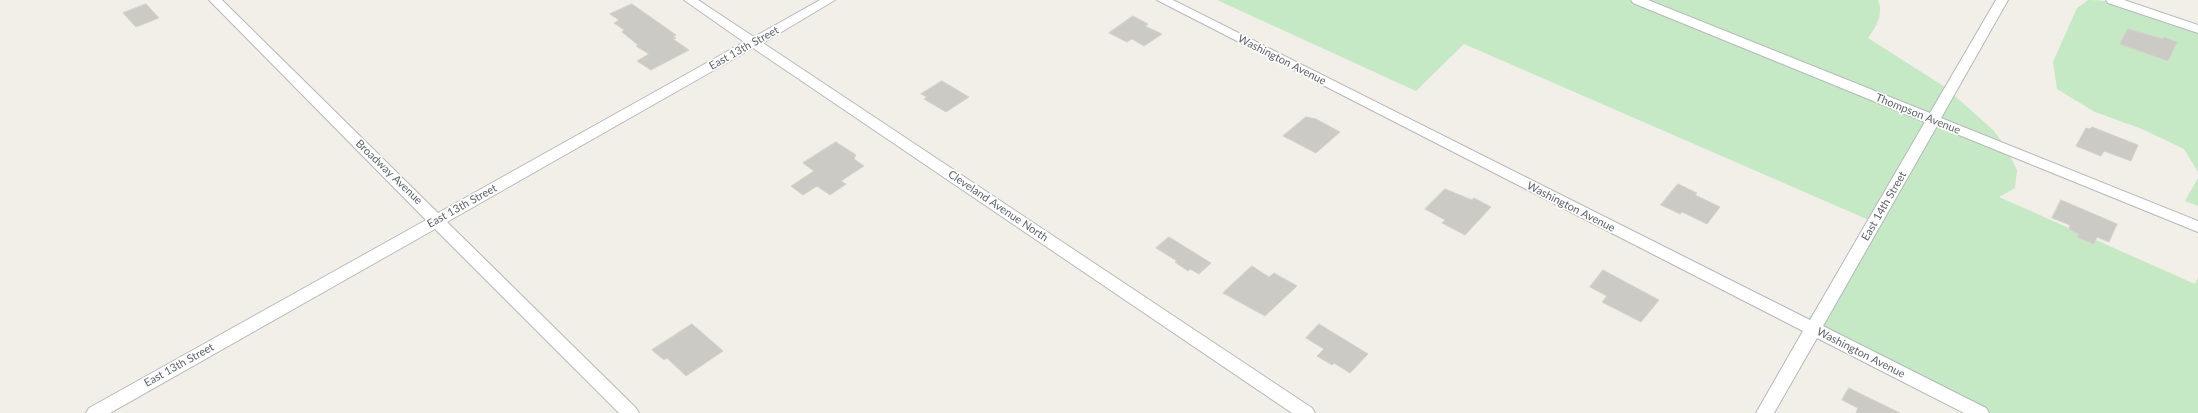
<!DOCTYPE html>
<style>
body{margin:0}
canvas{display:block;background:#f1efe8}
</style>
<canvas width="2198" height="413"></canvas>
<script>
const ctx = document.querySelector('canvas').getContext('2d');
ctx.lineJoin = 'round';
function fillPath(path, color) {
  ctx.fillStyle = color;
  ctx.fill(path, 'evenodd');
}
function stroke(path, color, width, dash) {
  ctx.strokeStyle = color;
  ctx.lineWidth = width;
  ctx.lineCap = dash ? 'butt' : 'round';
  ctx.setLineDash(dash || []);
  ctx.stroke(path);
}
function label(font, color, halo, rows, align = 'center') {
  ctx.font = font + ' Lato,sans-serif';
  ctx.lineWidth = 3.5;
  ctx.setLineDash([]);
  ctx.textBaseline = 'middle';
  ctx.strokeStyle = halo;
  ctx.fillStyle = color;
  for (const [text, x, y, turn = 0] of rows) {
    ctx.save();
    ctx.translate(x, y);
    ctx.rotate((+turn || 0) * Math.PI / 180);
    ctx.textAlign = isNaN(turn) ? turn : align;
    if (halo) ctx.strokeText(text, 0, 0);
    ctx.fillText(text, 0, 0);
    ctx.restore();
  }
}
fillPath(new Path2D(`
 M1217 0H1878C1884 14 1876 27 1868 38L1945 87 1993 130 2005 146 2017 170 2015 188 1999 197 2195 284 2198 277V413H1988L1806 322 1878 224 1464 44 1416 91Z
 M2088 0C2122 0 2166 16 2198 30V172L2184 149 2142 129 2095 112 2057 89 2053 62 2077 8Z
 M2198 178V206L2185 201Z`), '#c5e8c5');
const building = new Path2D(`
 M146 4 159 18 136 27 123 13Z
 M632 4 676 35 673 36 676 38 673 39 689 50 651 70 637 61 649 54 636 46 638 45 622 32 624 30 614 23 619 20 610 14Z
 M1133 16 1148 24 1145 26 1162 34 1144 46 1132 39 1127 42 1109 33Z
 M2128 29 2163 39 2164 37 2177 42 2168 61 2120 44Z
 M942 81 969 97 946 112 924 99 927 97 921 94Z
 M1306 117 1316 119 1340 132 1316 153 1283 136Z
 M2092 127 2138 145 2131 161 2104 151 2101 156 2076 146 2086 128 2090 129Z
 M836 142 856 155 854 159 864 166 841 181 846 184 830 195 817 186 803 195 791 186 814 171 803 163Z
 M1678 184 1697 193 1695 195 1720 207 1707 224 1682 212 1680 214 1661 205Z
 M1445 189 1472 200 1474 198 1491 207 1465 235 1442 223 1445 220 1425 209Z
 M2061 200 2117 224 2109 242 2097 237 2094 244 2077 237 2079 234 2069 229 2070 225 2052 218Z
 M1169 237 1211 263 1199 274 1190 269 1188 271 1175 262 1177 261 1156 248Z
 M1252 266 1269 277 1274 273 1297 286 1265 316 1223 293Z
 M1603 270 1659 300 1641 322 1602 302 1607 296 1590 287Z
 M692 324 723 351 686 376 667 358 664 360 652 350Z
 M1319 324 1368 354 1350 373 1334 363 1332 365 1317 356 1324 349 1306 338Z
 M1849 388 1869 398 1900 413H1856L1858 408 1842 400Z`);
fillPath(building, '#cccac5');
stroke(building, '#d6d1c6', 1);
const street = new Path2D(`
 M209 0H222L438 213 744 42 684 0H698L754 37 820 0H835L763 43 1312 408 1315 413H1292L753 48 447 222 636 408 639 413H619L435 229 110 413H86L89 408 426 220Z
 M1157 0H1173L1810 320 1925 122 1633 3 1631 0H1648L1930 113 1996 0H2008L1941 118 2198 221V232L1937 126 1823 326 1986 408 1989 413H1964L1817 338 1774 413H1756L1803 331Z
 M2106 0H2124L2198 25V33L2108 3Z`);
stroke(street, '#b5b8bc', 2);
fillPath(street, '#fff');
label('11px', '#5f6368', '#fff', [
 ["East 13th Street",744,48,-29],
 ["Washington Avenue",1282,60,27],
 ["Thompson Avenue",1918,114,22],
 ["Broadway Avenue",389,172,44],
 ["East 13th Street",462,206,-29],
 ["Cleveland Avenue North",998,206,34],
 ["East 14th Street",1884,206,-60],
 ["Washington Avenue",1571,207,27],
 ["Washington Avenue",1861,353,27],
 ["East 13th Street",179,365,-29]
]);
</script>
